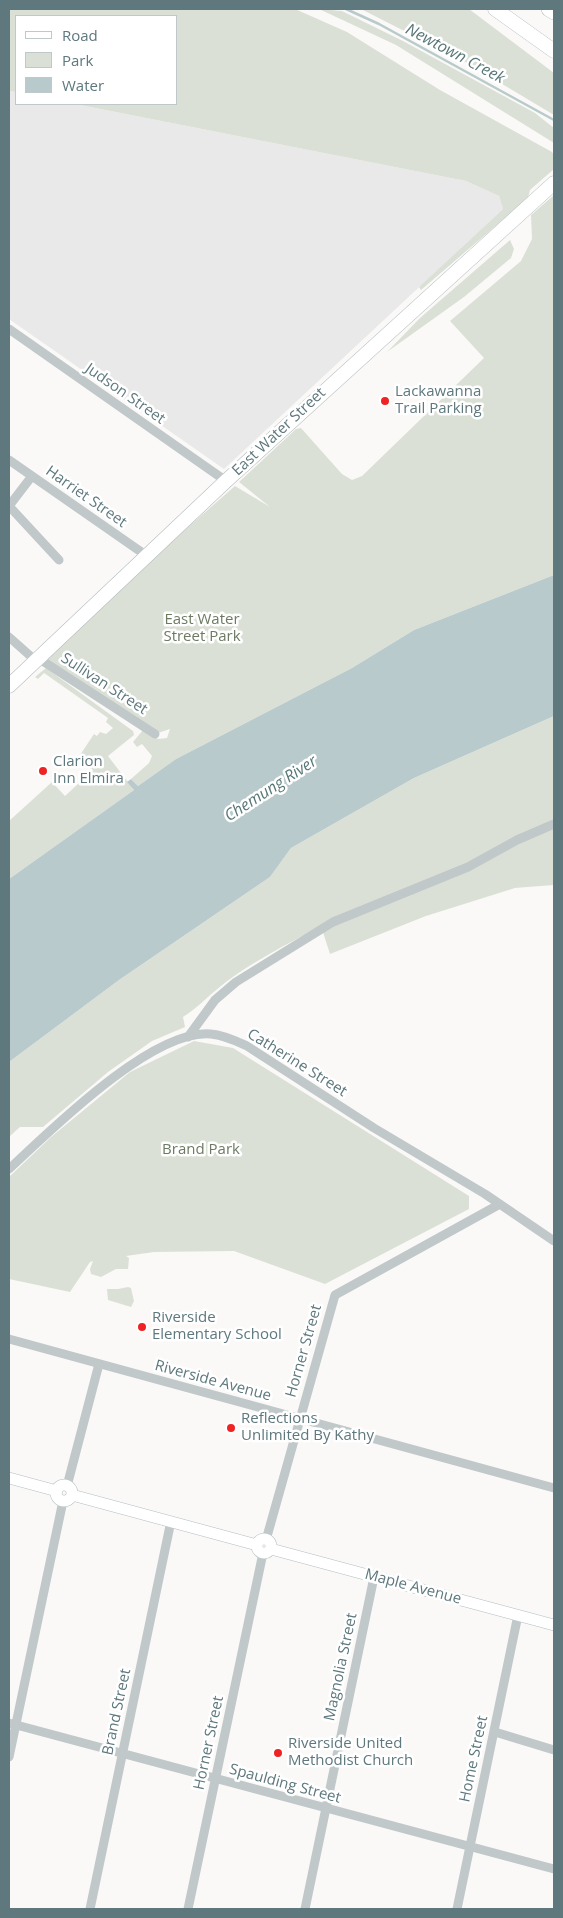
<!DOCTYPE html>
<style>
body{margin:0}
#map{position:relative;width:563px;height:1918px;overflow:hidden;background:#faf9f7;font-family:"Open Sans",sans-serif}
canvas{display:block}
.frame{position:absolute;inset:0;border:10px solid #5e787e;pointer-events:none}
.legend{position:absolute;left:15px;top:15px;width:162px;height:90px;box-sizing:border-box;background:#fff;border:1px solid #bfc9cb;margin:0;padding:6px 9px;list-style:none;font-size:15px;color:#5e787e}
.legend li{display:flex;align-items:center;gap:10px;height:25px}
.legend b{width:25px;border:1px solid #bfc9cb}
</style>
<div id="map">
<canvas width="563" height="1918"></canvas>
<div class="frame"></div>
<ul class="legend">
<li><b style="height:6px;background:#fff"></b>Road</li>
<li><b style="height:14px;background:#dbe0d6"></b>Park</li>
<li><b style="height:14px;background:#b8cacb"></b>Water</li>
</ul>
</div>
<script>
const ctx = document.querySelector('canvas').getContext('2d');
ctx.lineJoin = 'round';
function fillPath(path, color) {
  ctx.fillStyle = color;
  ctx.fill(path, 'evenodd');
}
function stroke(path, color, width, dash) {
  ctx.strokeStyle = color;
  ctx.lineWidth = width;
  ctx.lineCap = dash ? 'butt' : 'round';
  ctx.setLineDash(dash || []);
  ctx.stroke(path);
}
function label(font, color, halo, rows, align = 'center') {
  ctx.font = font + ' "Open Sans",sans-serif';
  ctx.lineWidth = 5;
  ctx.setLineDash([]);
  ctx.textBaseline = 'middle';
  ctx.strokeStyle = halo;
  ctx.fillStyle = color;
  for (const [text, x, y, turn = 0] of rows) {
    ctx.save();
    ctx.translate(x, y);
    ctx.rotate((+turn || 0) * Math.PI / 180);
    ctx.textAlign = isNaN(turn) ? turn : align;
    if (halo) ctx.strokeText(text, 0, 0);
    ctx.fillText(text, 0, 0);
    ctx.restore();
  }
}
fillPath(new Path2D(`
 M9 91 16 92V104H75L466 181 499 196 503 209 224 469 9 319Z`), '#e8e9e8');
fillPath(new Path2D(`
 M9 9H295L347 32 440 90 552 152 554 155V169L530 190 528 198 421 290 419 287 503 209 499 196 466 181 75 104H176V16H16V92L9 91Z
 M319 9 342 11 403 41 535 113 554 128V143L396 45Z
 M361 9H469L554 73V115L467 63Z
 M554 195V575L414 630 352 668 176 759 138 786 131 779 149 763 152 756 142 744 137 747 133 742 143 730 158 739 167 738 170 729 155 734 38 658 235 486 270 507 239 482 296 429 301 428 342 474 352 480 362 476 484 358 450 321 521 261 532 239 531 215Z
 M510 240 514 249 511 258 464 297 387 352 420 318Z
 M46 668 133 731 134 735 108 756 134 790 9 879V821L52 782 65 796 93 770 80 755 94 734 97 736 100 732 106 734 113 728 106 722 108 718 44 673 38 679 35 677Z
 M554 716V885L515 888 426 916 330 954 321 926C286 945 245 965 215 991 203 1001 197 1008 183 1017L185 1027 152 1041 108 1072 43 1127H20L9 1137V1062L119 980 270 877 291 848 414 778Z
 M194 1041 233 1048 469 1196V1209L325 1284 234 1251 154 1252 126 1256 129 1258 128 1269H116L101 1277 91 1274 90 1269 93 1261 90 1262 70 1292 9 1279V1177L51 1137 130 1072Z
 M128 1287 131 1288 134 1301 131 1307 108 1300 107 1289H118Z`), '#dbe0d6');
fillPath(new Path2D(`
 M554 575V716L414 778 291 848 270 877 119 980 9 1062V879L134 790 127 782 131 779 138 786 176 759 352 668 414 630Z`), '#b8cacb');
stroke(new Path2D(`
 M346 9 379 24 554 120`), '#b8cacb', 2.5);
const secondary = new Path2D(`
 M9 1478 57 1491
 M56 1493a8 8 0 1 1 16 0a8 8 0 1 1-16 0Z
 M72 1495 257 1545
 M257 1546a7 7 0 1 1 14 0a7 7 0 1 1-14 0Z
 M271 1549 554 1625`);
const primary = new Path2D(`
 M495 9 554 51
 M9 686 226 481 554 183`);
const highway = new Path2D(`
 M549 9 554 12`);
stroke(secondary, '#b5bec1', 12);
stroke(primary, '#b4bcbe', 15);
stroke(highway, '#b4bbbd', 16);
stroke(new Path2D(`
 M9 329 226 481
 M9 460 147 556
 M9 506 59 560
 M9 506 32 476
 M9 637 36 661
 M38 658 155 734
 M188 1037 215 1000 236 982 333 922 468 867 517 840 554 824
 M9 1169C50 1131 153 1028 211 1034 224 1035 236 1041 247 1046L374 1128 485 1194 554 1241
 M9 1339 554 1488
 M67 1486 99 1364
 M266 1540 335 1295 500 1204
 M9 1723 554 1869
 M495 1732 554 1750
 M9 1757 63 1501
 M90 1909 171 1521
 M188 1909 263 1553
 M305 1909 374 1577
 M457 1909 518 1615`), '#c0c8ca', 9);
stroke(secondary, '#fff', 11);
stroke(primary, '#fff', 14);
stroke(highway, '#fff', 15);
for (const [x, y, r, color] of [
 [385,401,5,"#ef2224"],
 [43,771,5,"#ef2224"],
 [142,1327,5,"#ef2224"],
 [231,1428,5,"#ef2224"],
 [278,1753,5,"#ef2224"]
]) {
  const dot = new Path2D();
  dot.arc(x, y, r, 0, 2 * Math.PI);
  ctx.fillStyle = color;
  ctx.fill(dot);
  stroke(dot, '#fff', 2);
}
label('15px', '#5e787e', '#fff', [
 ["Lackawanna",395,392],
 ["Trail Parking",395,409],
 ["Clarion",53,762],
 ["Inn Elmira",53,779],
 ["Riverside",152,1318],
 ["Elementary School",152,1335],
 ["Reflections",241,1419],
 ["Unlimited By Kathy",241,1436],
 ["Riverside United",288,1744],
 ["Methodist Church",288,1761]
], 'left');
label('15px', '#5e787e', '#fff', [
 ["Judson Street",125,394,35],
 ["East Water Street",279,432,-43],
 ["Harriet Street",86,497,35],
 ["Sullivan Street",104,684,33],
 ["Catherine Street",297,1063,32],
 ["Horner Street",304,1351,-74],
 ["Riverside Avenue",213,1381,15],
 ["Maple Avenue",413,1587,15],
 ["Magnolia Street",341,1667,-78],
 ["Brand Street",117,1712,-78],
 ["Horner Street",209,1743,-78],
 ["Home Street",474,1759,-78],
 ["Spaulding Street",285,1784,15]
]);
label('15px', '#6d7b62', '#fff', [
 ["East Water",202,620],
 ["Street Park",202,637],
 ["Brand Park",201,1150]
]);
label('italic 16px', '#587676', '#fff', [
 ["Newtown Creek",455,54,28],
 ["Chemung River",271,789,-33]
]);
</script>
